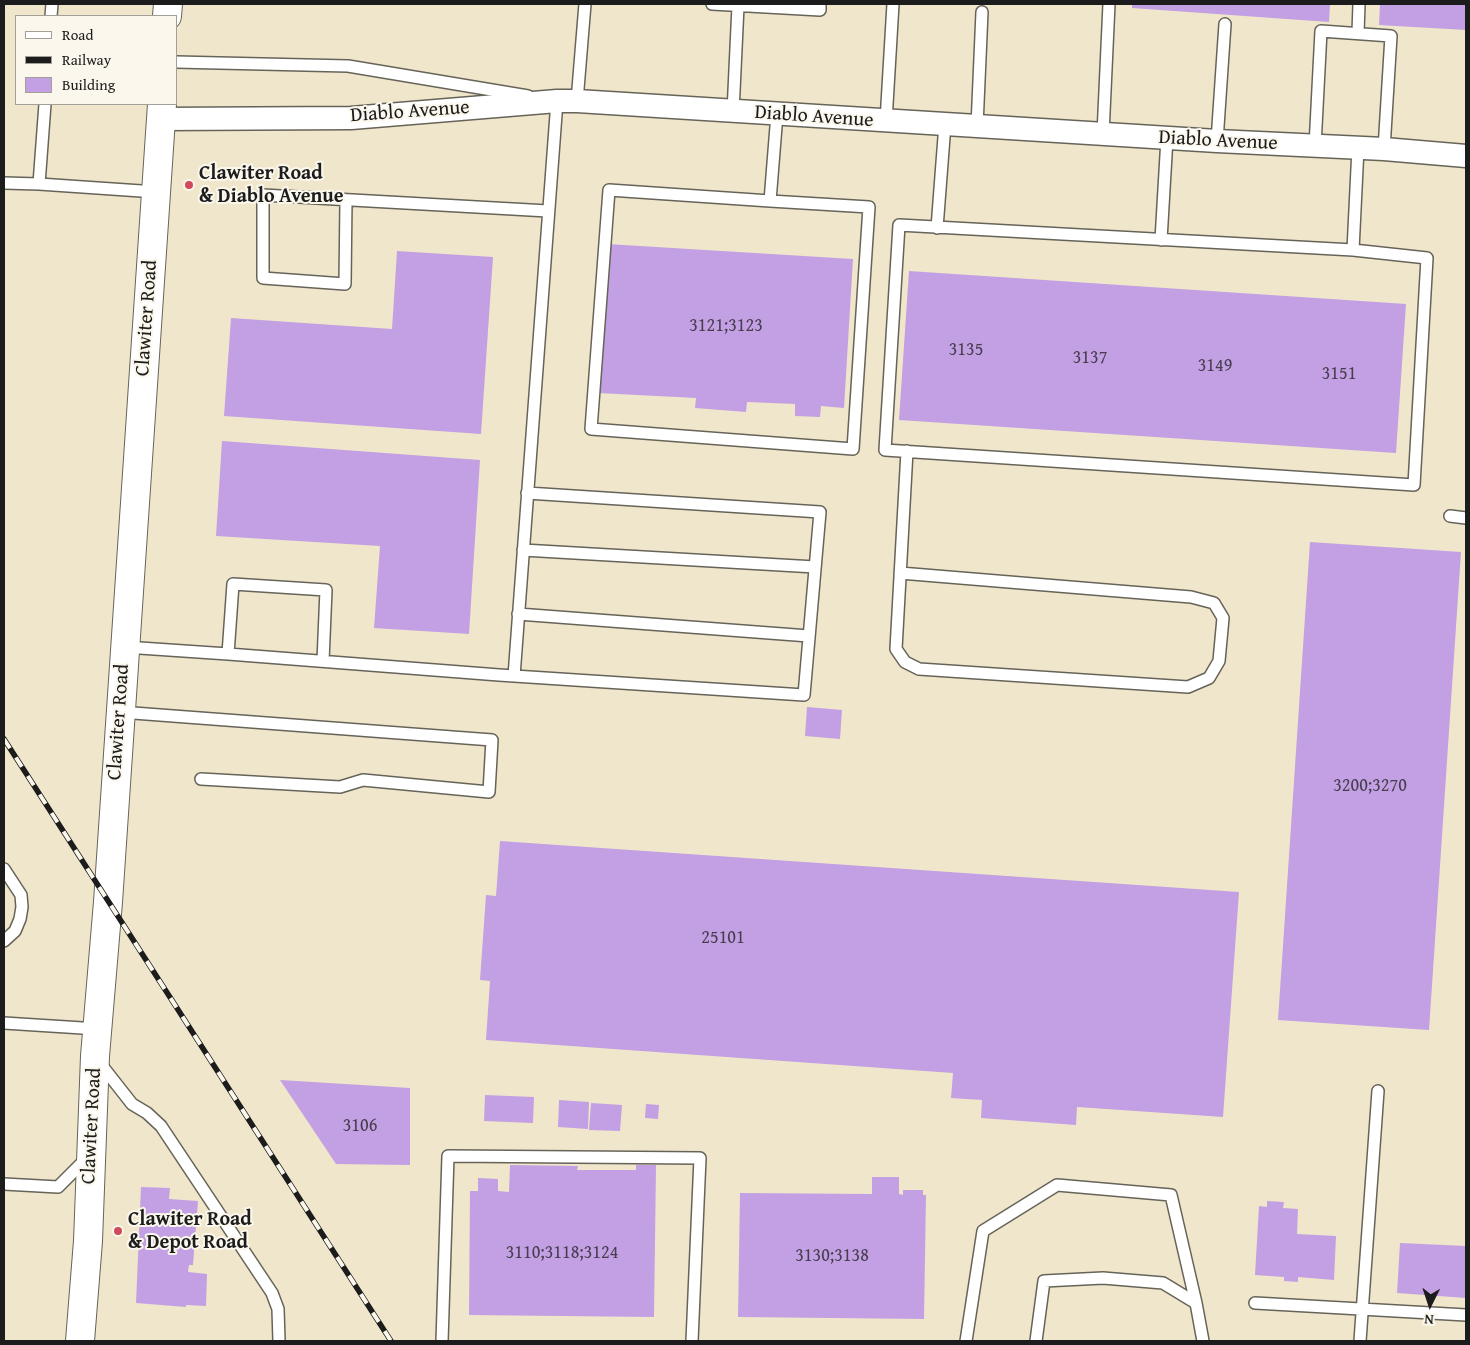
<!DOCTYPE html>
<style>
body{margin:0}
#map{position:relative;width:1470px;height:1345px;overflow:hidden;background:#f0e6cb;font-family:"Gentium Book Plus",serif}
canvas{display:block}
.frame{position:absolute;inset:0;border:5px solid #1c1c1c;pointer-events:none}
.legend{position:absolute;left:15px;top:15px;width:162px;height:90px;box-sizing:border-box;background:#fbf7ec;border:1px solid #a29f99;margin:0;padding:6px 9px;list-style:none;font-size:15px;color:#1c1c1c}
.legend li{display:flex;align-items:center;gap:10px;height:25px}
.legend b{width:25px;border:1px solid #a29f99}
.north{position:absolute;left:1405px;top:1280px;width:50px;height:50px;-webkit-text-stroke:4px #fbf7ec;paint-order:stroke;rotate:184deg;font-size:14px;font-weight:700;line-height:20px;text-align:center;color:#1c1c1c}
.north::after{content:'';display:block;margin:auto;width:18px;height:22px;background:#1c1c1c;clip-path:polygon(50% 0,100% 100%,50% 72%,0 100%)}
</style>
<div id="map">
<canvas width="1470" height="1345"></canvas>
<div class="frame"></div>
<ul class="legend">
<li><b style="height:6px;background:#fff"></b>Road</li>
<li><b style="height:6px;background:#1c1c1c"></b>Railway</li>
<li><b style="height:14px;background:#c2a0e3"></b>Building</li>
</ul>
<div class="north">N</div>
</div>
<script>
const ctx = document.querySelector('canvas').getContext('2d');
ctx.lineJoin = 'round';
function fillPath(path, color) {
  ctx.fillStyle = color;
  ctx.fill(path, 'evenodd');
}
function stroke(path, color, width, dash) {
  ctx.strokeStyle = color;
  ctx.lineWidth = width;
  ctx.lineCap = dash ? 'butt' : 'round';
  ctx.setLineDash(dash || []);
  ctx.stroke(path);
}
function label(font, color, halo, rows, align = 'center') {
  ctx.font = font + ' "Gentium Book Plus",serif';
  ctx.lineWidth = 4;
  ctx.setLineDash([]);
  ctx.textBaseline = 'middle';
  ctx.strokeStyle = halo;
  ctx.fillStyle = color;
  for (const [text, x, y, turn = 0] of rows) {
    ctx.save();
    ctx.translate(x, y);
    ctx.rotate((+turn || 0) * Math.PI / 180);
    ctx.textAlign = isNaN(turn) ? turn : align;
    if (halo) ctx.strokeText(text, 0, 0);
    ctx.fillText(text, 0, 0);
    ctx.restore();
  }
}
fillPath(new Path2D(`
 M1132 4H1330L1329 22 1132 8Z
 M1380 4H1466V30L1379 25Z
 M607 244 853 259 844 408 821 406 820 417 795 416V404L747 402 746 412 695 408 696 398 598 393Z
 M397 251 493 257 481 434 224 416 231 318 392 329Z
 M909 271 1406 304 1396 453 899 420Z
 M222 441 480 460 469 634 374 628 380 546 216 536Z
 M1310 542 1461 552 1429 1030 1278 1020Z
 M807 707 842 710 840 739 805 736Z
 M500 841 1239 892 1223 1117 1077 1107 1076 1125 981 1118 982 1100 951 1098 953 1073 486 1040 490 981 480 980 486 895 496 896Z
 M280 1080 410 1088V1165L336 1164Z
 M485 1095 534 1097 533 1123 484 1121Z
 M559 1100 589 1102 588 1129 558 1127Z
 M591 1103 622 1105 620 1131 589 1130Z
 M646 1104 659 1105 658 1119 645 1118Z
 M510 1165 578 1166 577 1170H636V1165H656L654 1317 469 1315 470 1191H478V1178L498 1179V1191L509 1192Z
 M872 1177H899V1194L903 1195V1190H923V1195H926L924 1319 738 1317 740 1193 872 1194Z
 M141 1187 170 1188 169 1199 198 1201 193 1265H189L188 1272 207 1274 206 1306 186 1305V1307L136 1303Z
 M1267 1201 1284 1202 1283 1208 1298 1209 1297 1234 1336 1236 1334 1280 1298 1277V1282L1284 1281V1277L1255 1275 1259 1206 1267 1207Z
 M1400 1243 1466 1246V1298L1397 1293Z`), '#c2a0e3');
const service = new Path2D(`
 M712 4 820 10V4
 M51 16 52 4
 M1358 33 1359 4
 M176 62 348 66 528 96
 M577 101 585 4
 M733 112 738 6
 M886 121 893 4
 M977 126 982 12
 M1103 134 1109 4
 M1217 141 1225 24
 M1315 146 1321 31 1391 36 1384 149
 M4 183 39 184 156 192
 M39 184 45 104
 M346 200 345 284 263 278V195L548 211
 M770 201 869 207 853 449 591 429 609 190 770 201 777 114
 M899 225 1353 250 1427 258 1414 485 885 450Z
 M937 228 945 124
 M1161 240 1167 138
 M1353 250 1358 148
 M1450 516 1466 518
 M523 550 815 567
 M900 573 1191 597 1214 603 1223 618 1219 661 1209 678 1188 687 919 669 905 662 896 649 907 451
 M518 614 809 636
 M125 647 228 654
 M323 661 326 590 233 584 228 654 499 675 804 695 820 512 527 493
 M514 676 557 101 554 100
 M120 712 492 740 489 792 363 780 340 787 201 779
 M4 869 21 895 22 907 20 919 15 931 4 941
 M4 1023 98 1029
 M99 1062 132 1104 147 1113 161 1126 272 1293 278 1309 279 1341
 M4 1184 58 1187 87 1158
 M1255 1303 1466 1315
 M442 1341 448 1156 700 1158 692 1341
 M966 1341 983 1231 1057 1185 1171 1195 1196 1303
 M1036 1341 1044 1281 1103 1278 1163 1283 1196 1303 1203 1341
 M1360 1341 1378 1091`);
const minor = new Path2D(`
 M161 119 351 118 557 101H577L1217 141 1384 149 1466 156`);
const tertiary = new Path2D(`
 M167 16 168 4
 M80 1341 88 1241 95 1056 108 902 162 104`);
stroke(service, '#666359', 14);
stroke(minor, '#666359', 25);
stroke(tertiary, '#666359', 30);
stroke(service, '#fff', 11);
stroke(minor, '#fff', 22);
stroke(tertiary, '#fff', 28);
const rail = new Path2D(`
 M4 739 391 1341`);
stroke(rail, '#1c1c1c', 5.5);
stroke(rail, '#fbf7ec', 4, [11]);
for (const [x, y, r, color] of [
 [189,185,5,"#d1495b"],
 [118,1231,5,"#d1495b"]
]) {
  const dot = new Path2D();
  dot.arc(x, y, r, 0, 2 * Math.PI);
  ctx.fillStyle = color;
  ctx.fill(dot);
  stroke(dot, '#fbf7ec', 2);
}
label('18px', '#463d4e', null, [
 ["3121;3123",726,326],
 ["3135",966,350],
 ["3137",1090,358],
 ["3149",1215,366],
 ["3151",1339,374],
 ["3200;3270",1370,786],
 ["25101",723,938],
 ["3106",360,1126],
 ["3110;3118;3124",562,1253],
 ["3130;3138",832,1256]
]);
label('20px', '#1c1c1c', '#fbf7ec', [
 ["Diablo Avenue",410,112,-4],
 ["Diablo Avenue",814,117,4],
 ["Diablo Avenue",1218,141,3],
 ["Clawiter Road",147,318,-86],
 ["Clawiter Road",119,722,-86],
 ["Clawiter Road",92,1126,-87]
]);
label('bold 20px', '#1c1c1c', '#fbf7ec', [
 ["Clawiter Road",199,174],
 ["& Diablo Avenue",199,197],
 ["Clawiter Road",128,1220],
 ["& Depot Road",128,1243]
], 'left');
</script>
